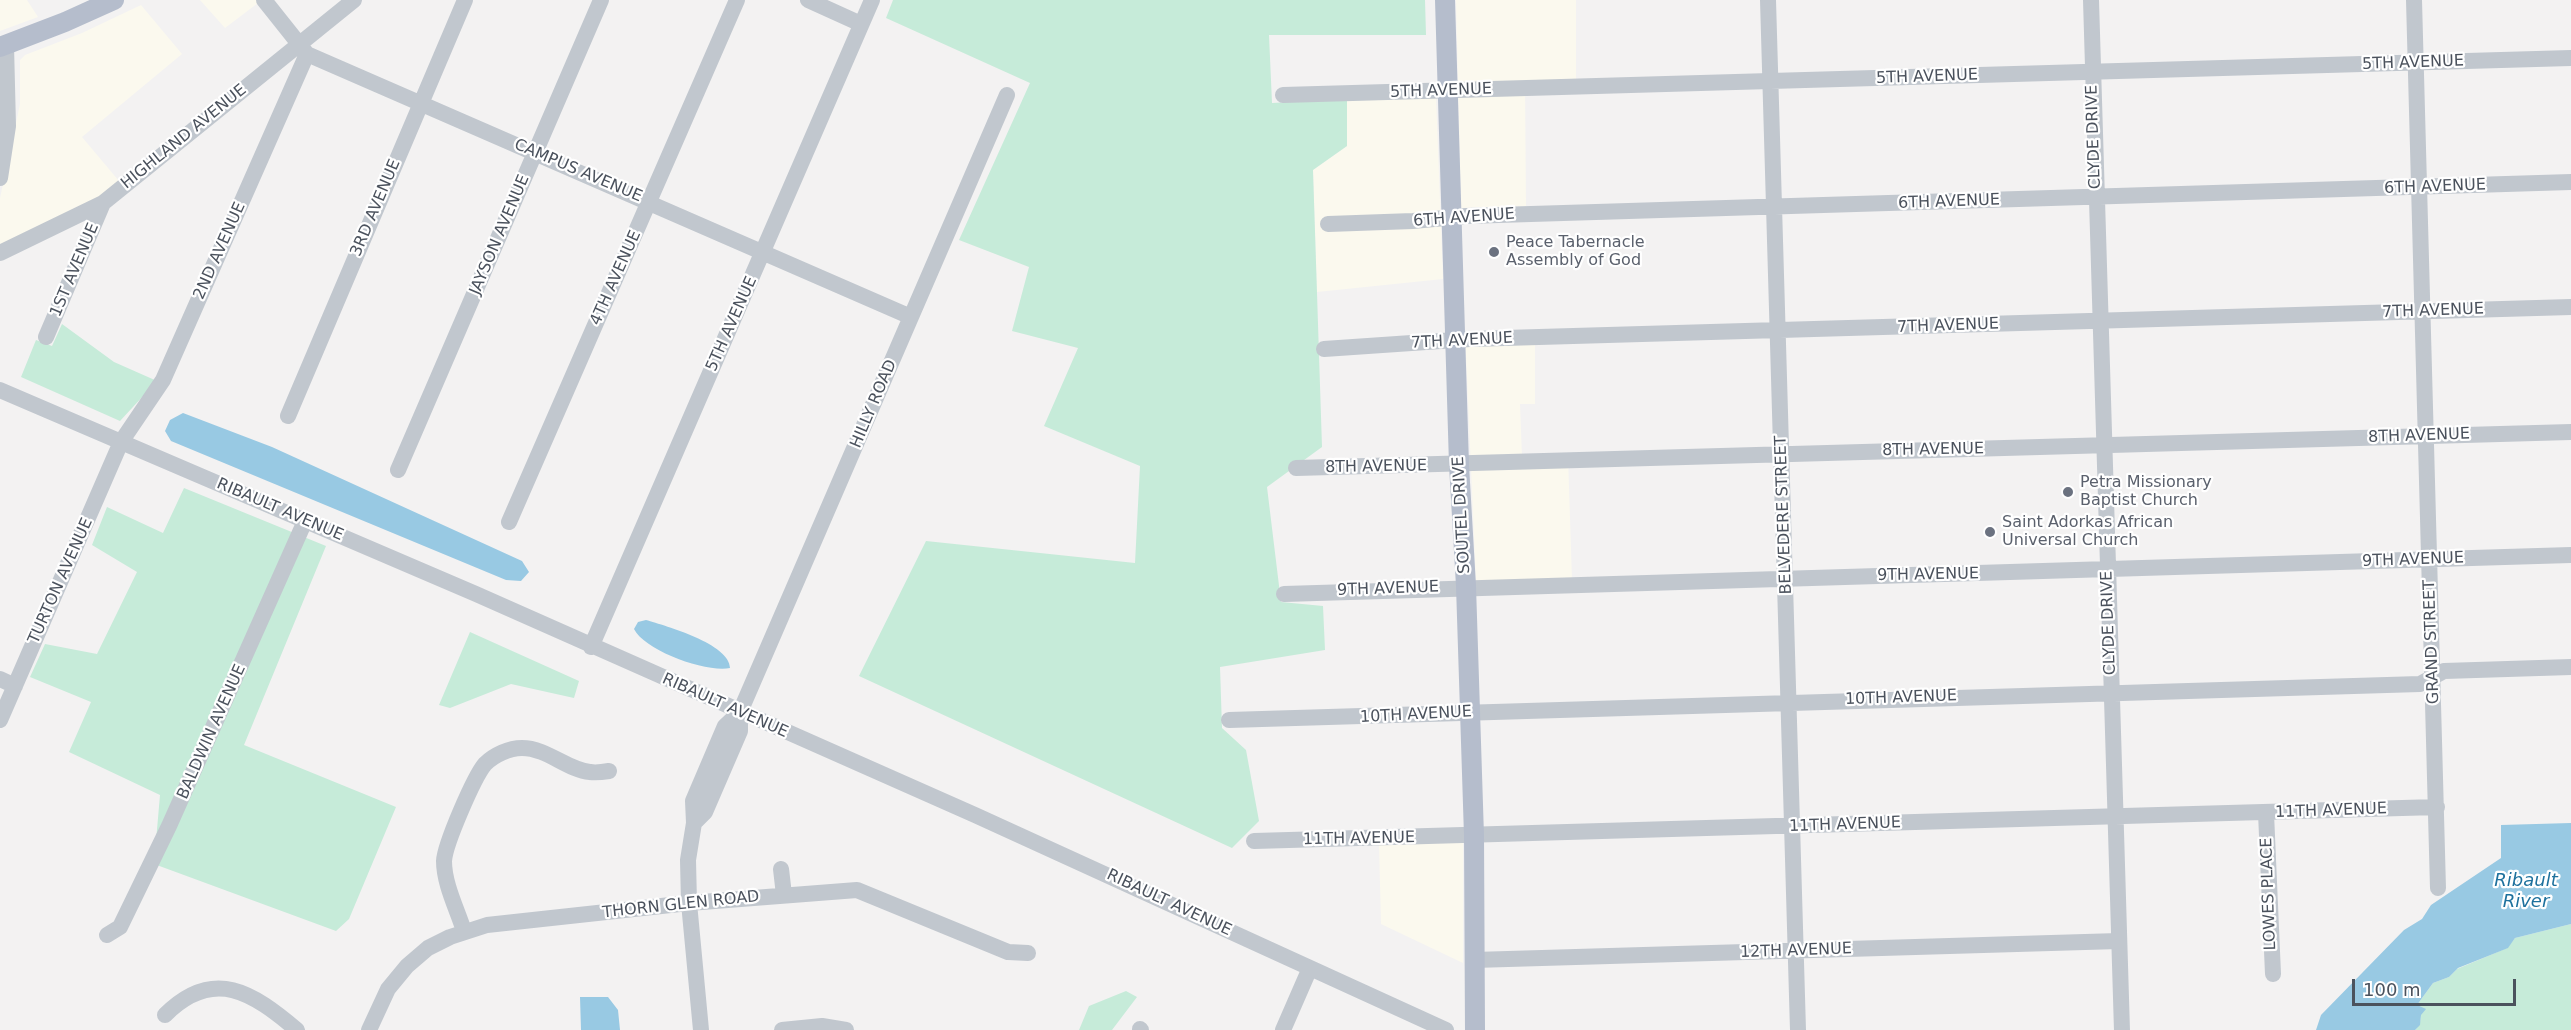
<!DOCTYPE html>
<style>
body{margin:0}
#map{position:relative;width:2571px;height:1030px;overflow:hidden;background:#f3f2f2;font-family:"DejaVu Sans",sans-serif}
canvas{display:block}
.scale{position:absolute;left:2352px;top:979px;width:164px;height:27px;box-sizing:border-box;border:3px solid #4b525d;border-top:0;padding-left:8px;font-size:18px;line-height:21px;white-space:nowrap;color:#4b525d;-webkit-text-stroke:4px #fff;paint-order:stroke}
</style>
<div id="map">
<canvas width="2571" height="1030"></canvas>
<div class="scale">100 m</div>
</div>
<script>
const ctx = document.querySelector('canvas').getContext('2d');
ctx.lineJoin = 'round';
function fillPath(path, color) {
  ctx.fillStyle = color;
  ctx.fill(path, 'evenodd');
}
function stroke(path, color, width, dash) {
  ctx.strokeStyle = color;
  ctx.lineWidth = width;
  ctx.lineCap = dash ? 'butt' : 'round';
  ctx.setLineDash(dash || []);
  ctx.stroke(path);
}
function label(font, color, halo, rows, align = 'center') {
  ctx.font = font + ' "DejaVu Sans",sans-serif';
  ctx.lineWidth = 4.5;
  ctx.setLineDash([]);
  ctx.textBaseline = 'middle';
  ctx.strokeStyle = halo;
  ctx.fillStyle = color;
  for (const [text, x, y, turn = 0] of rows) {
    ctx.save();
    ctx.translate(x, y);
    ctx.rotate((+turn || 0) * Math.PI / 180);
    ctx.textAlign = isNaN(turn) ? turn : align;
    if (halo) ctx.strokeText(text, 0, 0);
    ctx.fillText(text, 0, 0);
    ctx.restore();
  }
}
fillPath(new Path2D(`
 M0 0H27L38 17 0 31Z
 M200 0H262L225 28Z
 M1456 0H1576V80L1525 83 1526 206 1461 208Z
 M141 5 182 54 82 137 119 181 90 204 0 246V198L20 104V60L25 55 82 33Z
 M1436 97 1443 279 1317 292 1313 170 1347 146V99Z
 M1535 330V404H1520L1522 457 1568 456 1572 580 1476 583 1465 332Z
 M1463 842V963L1381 924 1379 844Z`), '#fbf9ee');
fillPath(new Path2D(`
 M893 0H1425L1426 35H1269L1272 103 1347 99V146L1313 170 1322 447 1267 487 1281 602 1323 606 1325 650 1220 667 1222 728 1246 750 1259 821 1232 848 859 676 926 541 1135 563 1140 466 1044 426 1078 348 1012 331 1029 267 959 240 1030 83 886 18Z
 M62 324 114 362 157 381 120 421 21 377 36 340 52 346Z
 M184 488 326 546 244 745 396 807 349 919 336 931 154 864 160 795 69 752 91 702 30 677 45 644 97 654 137 572 92 545 107 507 163 533Z
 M470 632 579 681 574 698 511 684 450 708 439 705Z
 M2571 924V1030H2415C2423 1022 2421 1015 2417 1005L2433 983 2449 977 2457 969 2507 948 2515 938Z
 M1126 991 1137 997 1112 1030H1079L1089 1006Z`), '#c6ebd9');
fillPath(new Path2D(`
 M183 413 272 447 522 561 529 572 521 581 506 580 171 441 165 431 170 420Z
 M646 620C666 626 730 644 730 668 707 673 645 651 634 629L638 622Z
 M2571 823V924L2515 938 2508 948 2458 968 2449 977 2433 983 2417 1005 2426 1009 2421 1015 2420 1025 2415 1030H2316L2321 1015 2404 930 2422 919 2431 905 2501 858V825Z
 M580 997H608L618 1010 620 1030H581Z`), '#98c9e3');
stroke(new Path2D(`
 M264 0 307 54 911 317
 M808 0 861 24
 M1768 0 1798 1030
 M2091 0 2122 1030
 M2414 0 2438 888
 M1283 95 2571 58
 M0 178 8 126 6 45
 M1328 224 1413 221 1466 216 2571 182
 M0 253 103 203 354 0
 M46 337 103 203
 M1324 349 1470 339 2571 307
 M0 390 476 594 975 815 1446 1030
 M288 416 465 0
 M1296 468 2571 432
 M398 470 601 0
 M509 522 737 0
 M1284 594 2571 555
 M591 647 872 0
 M0 679 15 686
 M0 720 121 442 163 380 307 54
 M1229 720 2420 684 2444 671 2571 667
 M2266 813 2273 974
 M694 823 705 812 740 731V712L1007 95
 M1254 841 2437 807
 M781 869 784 895
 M464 931C457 909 444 884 444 861 445 844 474 777 485 764 494 755 509 748 522 748 547 748 567 770 590 772 596 773 603 772 609 771
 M107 935 120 927 169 826 305 521
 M1474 960 2119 941
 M165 1015C214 966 253 993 297 1030
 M1140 1029 1141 1030
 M369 1030 388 989 407 966 428 948 450 937 487 925 689 903 857 890 1008 952 1028 953
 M701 1030 689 903 688 860 694 823 693 801 725 726 740 712
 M782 1030 822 1026 846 1030
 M1283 1030 1310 968`), '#c1c7ce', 16);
stroke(new Path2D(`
 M1445 0 1459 465 1466 586 1474 836 1475 1030
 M0 47 65 22 114 0`), '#b5bdcc', 20);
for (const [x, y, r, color] of [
 [1494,252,6,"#6b7280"],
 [2068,492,6,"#6b7280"],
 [1990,532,6,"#6b7280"]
]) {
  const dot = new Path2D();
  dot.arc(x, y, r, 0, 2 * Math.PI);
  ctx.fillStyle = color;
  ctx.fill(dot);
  stroke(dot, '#fff', 2);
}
label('16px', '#4b525d', '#fff', [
 ["5TH AVENUE",2413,63,-2],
 ["5TH AVENUE",1927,77,-2],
 ["5TH AVENUE",1441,91,-2],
 ["HIGHLAND AVENUE",184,137,-39],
 ["CLYDE DRIVE",2094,137,-92],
 ["CAMPUS AVENUE",578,171,23],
 ["6TH AVENUE",2435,187,-2],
 ["6TH AVENUE",1949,202,-2],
 ["3RD AVENUE",376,208,-67],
 ["6TH AVENUE",1464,218,-4],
 ["JAYSON AVENUE",500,235,-67],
 ["2ND AVENUE",220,251,-66],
 ["1ST AVENUE",75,270,-67],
 ["4TH AVENUE",616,278,-66],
 ["7TH AVENUE",2433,311,-2],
 ["5TH AVENUE",732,324,-66],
 ["7TH AVENUE",1948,326,-2],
 ["7TH AVENUE",1462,341,-3],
 ["HILLY ROAD",874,404,-67],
 ["8TH AVENUE",2419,436,-2],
 ["8TH AVENUE",1933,450,-1],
 ["8TH AVENUE",1376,467,-1],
 ["RIBAULT AVENUE",280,510,23],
 ["SOUTEL DRIVE",1462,515,-93],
 ["BELVEDERE STREET",1784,515,-92],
 ["9TH AVENUE",2413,560,-2],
 ["9TH AVENUE",1928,575,-1],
 ["TURTON AVENUE",61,581,-66],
 ["9TH AVENUE",1388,589,-2],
 ["CLYDE DRIVE",2109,623,-92],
 ["GRAND STREET",2432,642,-92],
 ["10TH AVENUE",1901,698,-2],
 ["RIBAULT AVENUE",725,706,24],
 ["10TH AVENUE",1416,715,-3],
 ["BALDWIN AVENUE",212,732,-66],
 ["11TH AVENUE",2331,811,-2],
 ["11TH AVENUE",1845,825,-2],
 ["11TH AVENUE",1359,839,-1],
 ["LOWES PLACE",2269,894,-92],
 ["RIBAULT AVENUE",1169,903,25],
 ["THORN GLEN ROAD",681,905,-6],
 ["12TH AVENUE",1796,951,-2]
]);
label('16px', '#5b616d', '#fff', [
 ["Peace Tabernacle",1506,243],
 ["Assembly of God",1506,261],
 ["Petra Missionary",2080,483],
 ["Baptist Church",2080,501],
 ["Saint Adorkas African",2002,523],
 ["Universal Church",2002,541]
], 'left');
label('italic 18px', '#1e719d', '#fff', [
 ["Ribault",2526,881],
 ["River",2526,902]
]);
</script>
